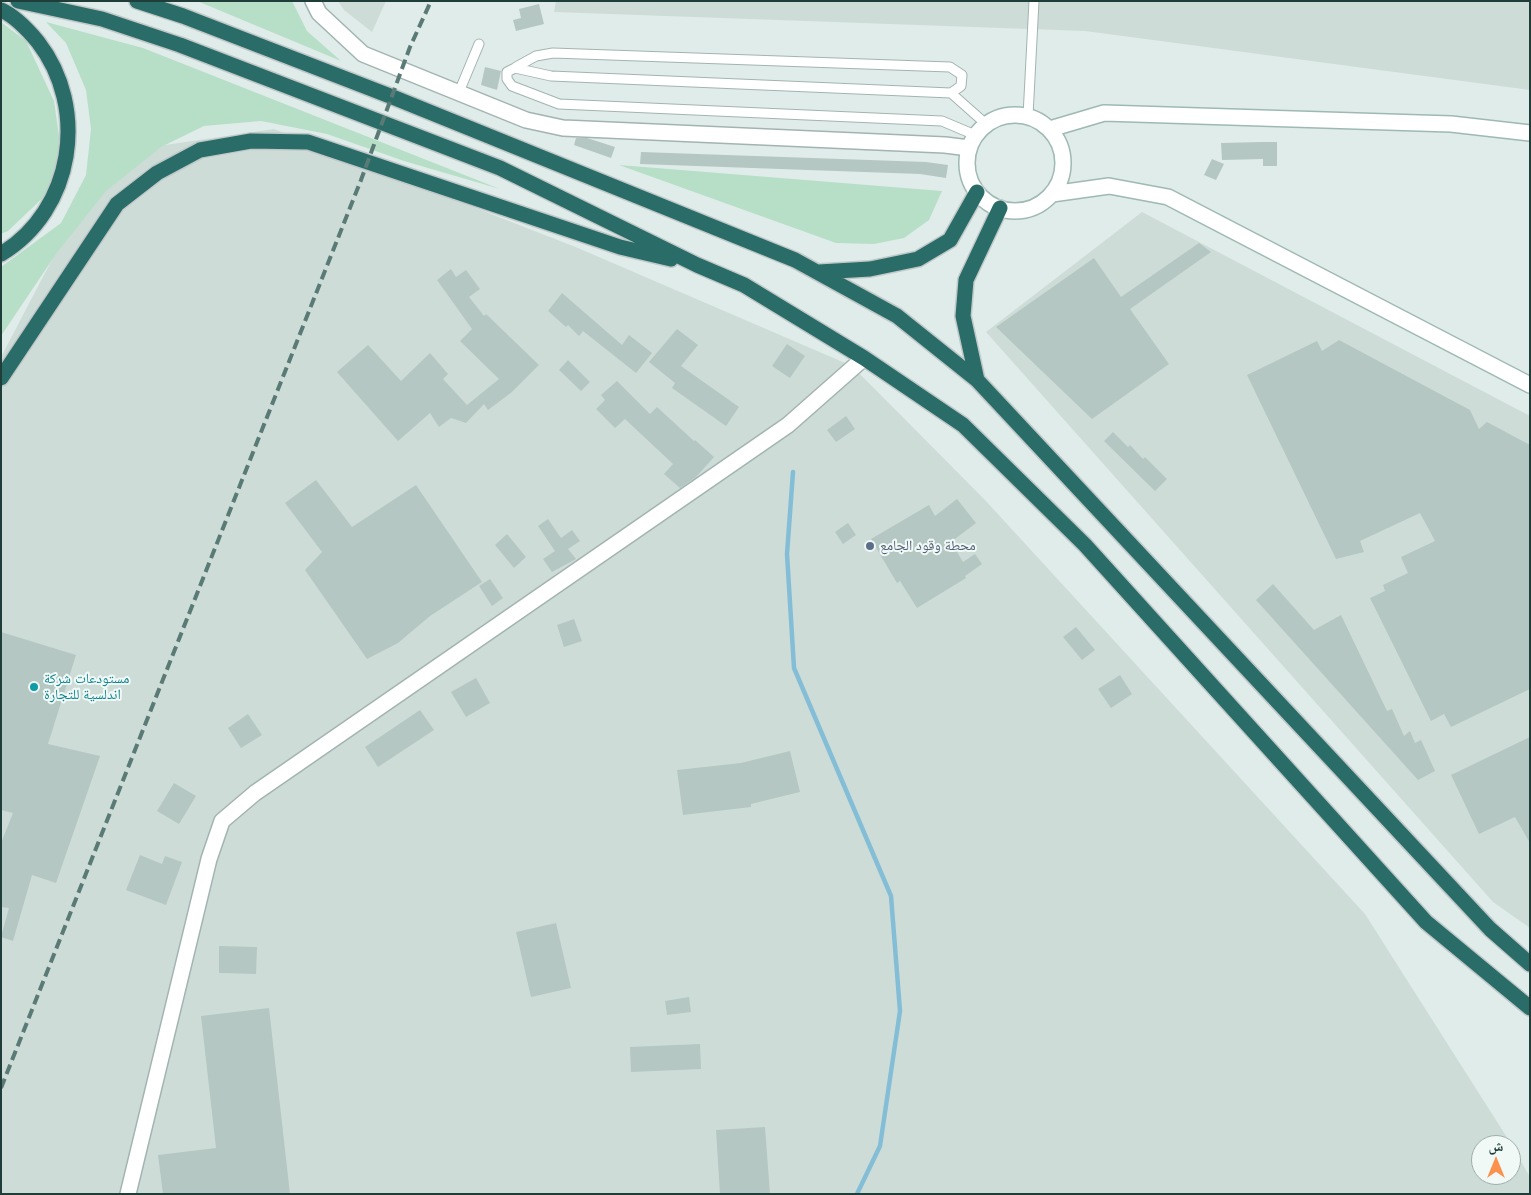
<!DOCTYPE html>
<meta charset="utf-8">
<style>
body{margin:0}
#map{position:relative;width:1531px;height:1195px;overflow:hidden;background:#e0ece9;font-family:Arial,"Noto Naskh Arabic",sans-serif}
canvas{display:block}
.frame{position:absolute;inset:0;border:2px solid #1f3e3a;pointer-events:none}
.north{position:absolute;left:1471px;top:1135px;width:50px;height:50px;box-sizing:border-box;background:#f1f9f6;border:1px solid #9daeab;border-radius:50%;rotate:0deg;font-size:14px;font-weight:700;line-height:20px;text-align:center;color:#1f3e3a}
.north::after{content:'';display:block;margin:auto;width:18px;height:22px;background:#fc914e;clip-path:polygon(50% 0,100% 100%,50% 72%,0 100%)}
</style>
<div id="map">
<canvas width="1531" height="1195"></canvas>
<div class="frame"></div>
<div class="north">ش</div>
</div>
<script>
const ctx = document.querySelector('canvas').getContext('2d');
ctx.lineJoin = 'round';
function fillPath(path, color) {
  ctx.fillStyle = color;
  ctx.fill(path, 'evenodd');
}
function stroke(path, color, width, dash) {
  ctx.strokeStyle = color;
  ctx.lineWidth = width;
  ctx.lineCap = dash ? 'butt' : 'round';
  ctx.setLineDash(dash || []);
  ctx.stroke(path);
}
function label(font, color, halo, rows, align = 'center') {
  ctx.font = font + ' Arial,"Noto Naskh Arabic",sans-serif';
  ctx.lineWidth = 4;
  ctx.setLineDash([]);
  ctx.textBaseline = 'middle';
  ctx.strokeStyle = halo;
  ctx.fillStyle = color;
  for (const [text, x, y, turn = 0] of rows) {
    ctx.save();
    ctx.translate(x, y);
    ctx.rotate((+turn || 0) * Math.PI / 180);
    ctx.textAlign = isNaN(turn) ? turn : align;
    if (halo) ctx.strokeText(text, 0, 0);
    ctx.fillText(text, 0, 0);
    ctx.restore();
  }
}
fillPath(new Path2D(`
 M338 1H386L372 32 344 10Z
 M556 1H1530V90L1085 31 554 12Z
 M274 129 578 248 852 366 985 500 1365 914 1508 1139 1530 1177V1194H1V357L67 231 138 149ZM1481 1145H1511V1175H1481Z
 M1142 212 1530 416V928L1493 902 986 332Z`), '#cedcd8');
fillPath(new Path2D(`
 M197 1H292L307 31 341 61Z
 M1 22 26 41 54 101 61 150 50 191 8 231 1 234Z
 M46 22 143 48 500 189 404 161 327 134 261 121 204 126 161 147 106 191 56 254 1 336V267L61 223 86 175 91 129 86 90 66 43Z
 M619 165 942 191 929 220 904 238 874 244 836 243Z`), '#b7dfc8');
stroke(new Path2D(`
 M793 472 787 554 794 668 891 896 900 1011 880 1146 857 1194`), '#84bed6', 4.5);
fillPath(new Path2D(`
 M539 4 544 24 516 31 513 20 521 18 519 9Z
 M485 67 501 71 497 90 481 85Z
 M576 138H587L615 147 611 158 574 145Z
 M1261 142H1277V166H1263V159L1222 160 1221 143Z
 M641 152 926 162 948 165 946 178 920 174 640 164Z
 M1212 159 1224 164 1216 180 1204 175Z
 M1199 243 1211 252 1130 309 1169 364 1092 419 996 327 1094 258 1121 297Z
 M451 269 456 277 466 270 480 289 469 297 484 316 486 314 539 365 512 392 488 410 484 404 466 423 451 418 439 427 430 413 398 441 337 372 368 345 401 381 430 353 448 374 443 379 467 405 499 379 460 341 472 329 437 280Z
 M562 293 622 345 629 335 652 353 636 373 583 331 579 336 568 325 566 327 548 311Z
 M677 329 698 345 681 366 739 407 726 426 672 388 675 383 649 362Z
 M1339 340 1470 410 1479 429 1487 422 1530 445V689L1451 727 1444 714 1431 721 1370 598 1385 591 1383 585 1408 573 1401 557 1435 541 1420 513 1360 541 1364 552 1336 559 1247 375 1317 341 1322 351Z
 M787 344 805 356 790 378 772 366Z
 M568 360 590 382 581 391 559 370Z
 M617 381 650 414 657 407 694 441 695 440 714 457 696 477 680 488 664 474 673 464 625 419 615 428 596 409 605 400 601 395Z
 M846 416 855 429 836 442 827 430Z
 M1113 432 1128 447 1130 445 1143 459 1145 457 1167 479 1155 491 1104 441Z
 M316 480 352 527 416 485 482 582 430 616 398 643 367 659 305 570 322 552 285 503Z
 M957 499 976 523 951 542 963 562 975 554 982 564 965 576 966 578 917 608 900 581 897 583 871 539 929 505 935 516Z
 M548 519 561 538 572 530 580 541 568 549 576 559 552 572 543 559 555 551 538 526Z
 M848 523 856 535 843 544 835 532Z
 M507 534 526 557 514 568 495 545Z
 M490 579 503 598 492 606 479 586Z
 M1273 584 1314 630 1341 615 1387 711 1392 709 1404 736 1410 731 1415 743 1421 740 1435 771 1418 780 1256 600Z
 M574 619 582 641 564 647 557 625Z
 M1076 627 1095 650 1082 660 1063 637Z
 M1 632 76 655 48 744 100 756 56 883 32 875 13 941 1 937 9 908 1 907V843L13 813 1 810Z
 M1120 675 1132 694 1111 708 1098 689Z
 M476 678 490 703 466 717 451 692Z
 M420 710 434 730 378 767 365 747Z
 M248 714 262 735 241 748 228 728Z
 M1530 737V843L1515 817 1479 834 1451 775Z
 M790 751 800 792 751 804V807L683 815 677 770 741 763Z
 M174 783 196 796 179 824 157 811Z
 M140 855 162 864 165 856 182 862 166 905 126 890Z
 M556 923 571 988 531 997 516 932Z
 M219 946 257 947 256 974 219 973Z
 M689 997 691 1012 667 1015 665 1001Z
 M269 1008 290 1194H163L158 1155 216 1148 201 1016Z
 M700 1044 701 1069 631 1072 630 1047Z
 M765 1127 770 1194H720L716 1130Z`), '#b5c7c2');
const lane = new Path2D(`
 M516 67 536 56 553 53 950 67 962 75 961 86 951 93
 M459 92 479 44
 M1028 116 1034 1
 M975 135 942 121 559 104 512 86 507 79V72L515 68 551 76 951 93 986 124`);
const street = new Path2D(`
 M313 1 319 13 363 54 526 120 563 128 945 145 969 148
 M128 1194 209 859 222 821 255 793 788 425 864 358`);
const secondary = new Path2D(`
 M967 163a48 48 0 1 1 96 0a48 48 0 1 1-96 0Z
 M1050 129 1104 113 1451 124 1530 133
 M1052 194 1109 186 1168 197 1530 385`);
const highway = new Path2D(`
 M18 1 102 19 180 45 500 168 697 265 744 285 864 358 963 425 1085 545 1426 922 1530 1008
 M137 1 183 16 390 96 795 260 897 316 977 380 1490 929 1530 964
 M1 10C15 16 28 30 38 42 89 108 74 210 1 254
 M819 272 870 269 918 259 950 240 977 192
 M1 378 117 204 157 173 200 150 251 141 308 142 620 247 671 259
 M977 380 963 316 966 280 1000 208`);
stroke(lane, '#a2b4b1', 11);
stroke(street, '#a2b4b1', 18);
stroke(secondary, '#9eb9b3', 18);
stroke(highway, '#c0c9c8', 18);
stroke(lane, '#fff', 9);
stroke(street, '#fff', 15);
stroke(secondary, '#fff', 15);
stroke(highway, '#296c68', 15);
stroke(new Path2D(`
 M1 1088 361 180 410 47 431 1`), '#5a7a76', 4, [10, 5]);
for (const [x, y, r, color] of [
 [870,546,5,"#5c6f8a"],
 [34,687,5,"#0f9aa8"]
]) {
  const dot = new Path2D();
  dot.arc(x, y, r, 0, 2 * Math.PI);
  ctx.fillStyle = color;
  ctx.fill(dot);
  stroke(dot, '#f1f9f6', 2);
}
label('14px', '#4e5e75', '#f1f9f6', [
 ["محطة وقود الجامع",880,546]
], 'left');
label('14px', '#0d838f', '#f1f9f6', [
 ["مستودعات شركة",44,679],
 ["اندلسية للتجارة",44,695]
], 'left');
</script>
